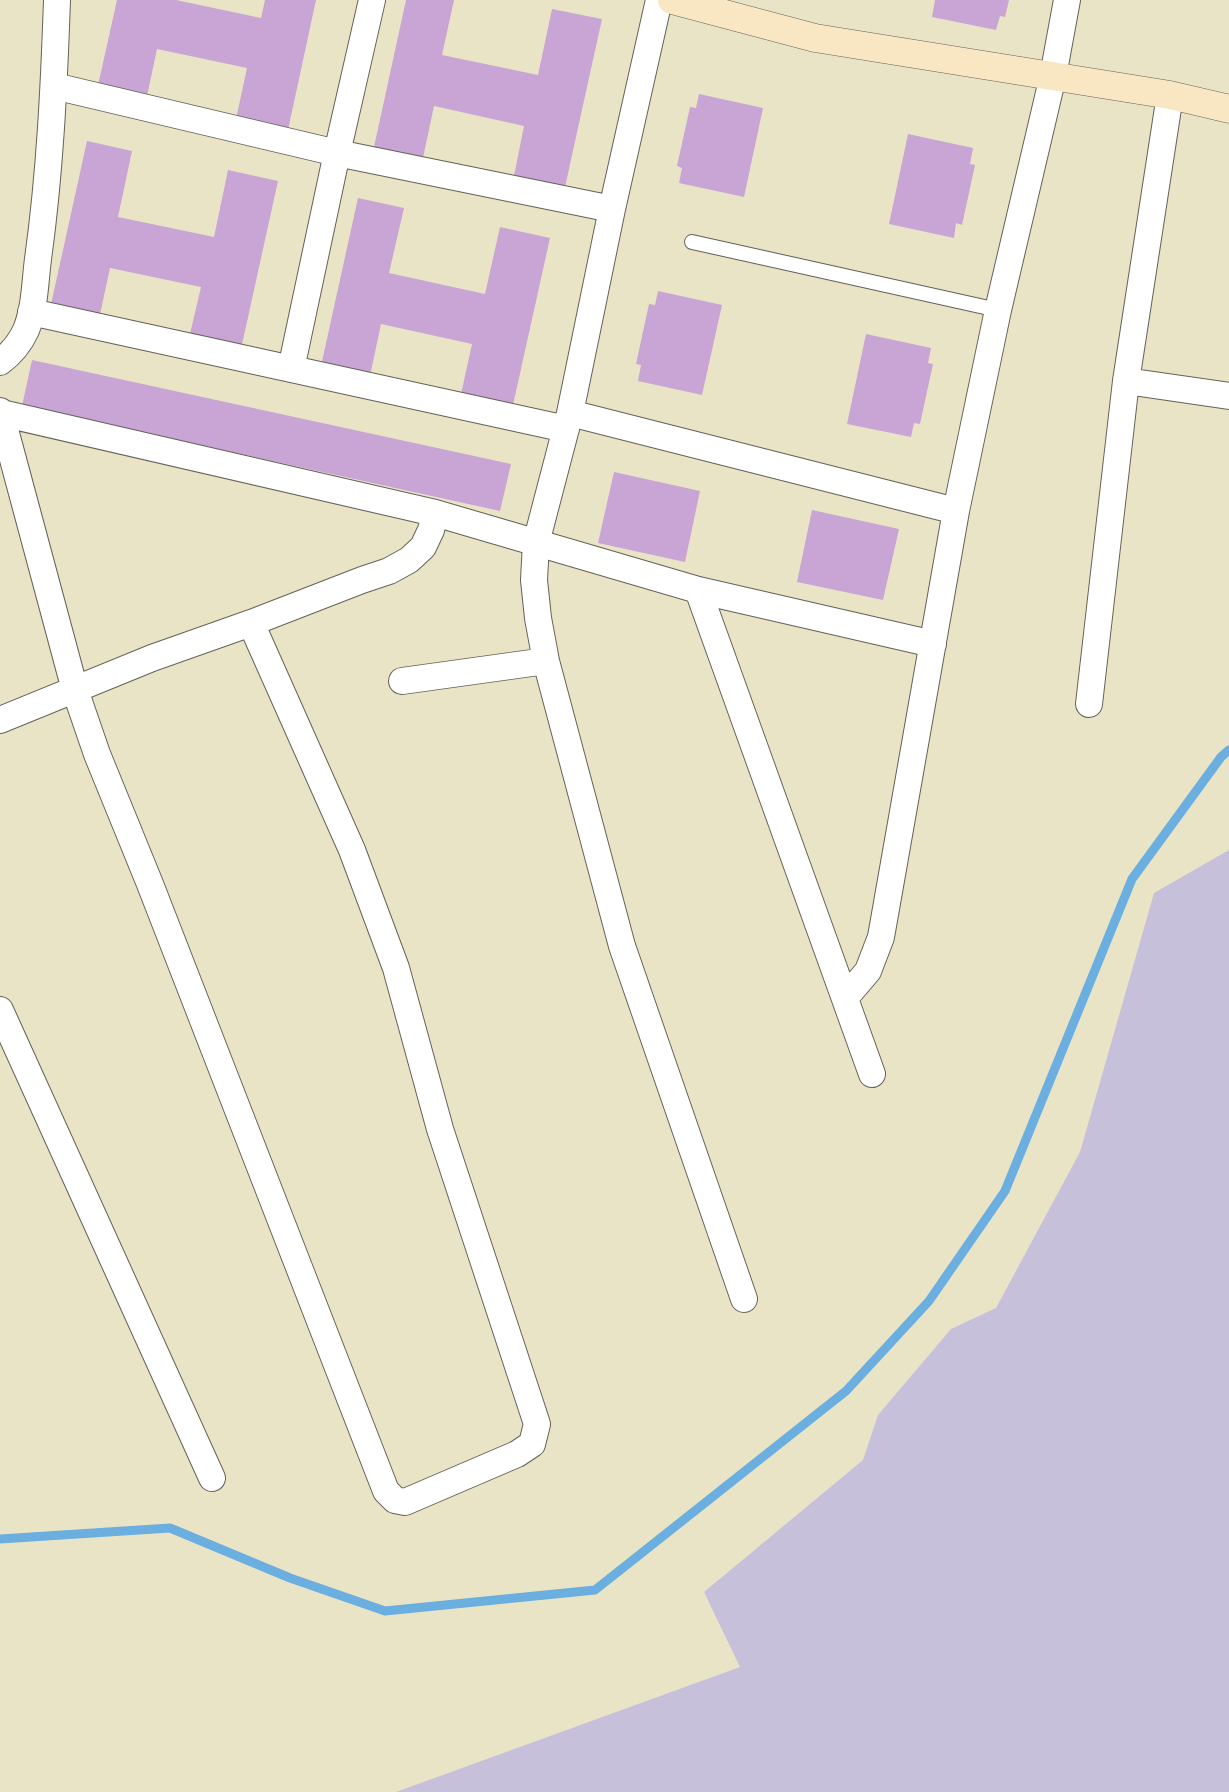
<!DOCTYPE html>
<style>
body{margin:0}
canvas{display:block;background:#e9e4c6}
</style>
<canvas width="1229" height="1792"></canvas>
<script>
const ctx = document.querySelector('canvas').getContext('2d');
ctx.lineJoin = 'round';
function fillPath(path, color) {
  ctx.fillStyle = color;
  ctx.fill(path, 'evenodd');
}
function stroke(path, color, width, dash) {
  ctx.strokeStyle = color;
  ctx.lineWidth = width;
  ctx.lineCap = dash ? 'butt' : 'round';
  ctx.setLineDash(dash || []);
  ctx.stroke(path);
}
fillPath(new Path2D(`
 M1229 850V1792H396L740 1667 704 1592 863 1460 878 1415 951 1329 996 1308 1080 1152 1154 893Z`), '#c6c0da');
stroke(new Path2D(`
 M0 1539 170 1528 290 1578 385 1611 595 1590 846 1391 929 1301 1005 1191 1132 879 1221 757 1229 750`), '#6baee0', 9);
fillPath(new Path2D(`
 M117 0H176L261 18 265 0H316L288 130 236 119 247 68 157 49 146 101 97 90Z
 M406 0H454L442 55 538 75 552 9 602 19 565 187 514 176 524 126 434 106 423 158 374 147Z
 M935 0H1009L1005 17 1000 16 996 30 932 17Z
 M699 94 763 108 744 197 679 183 682 168 677 166 690 107 696 108Z
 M908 134 973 148 970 164 975 165 962 225 956 223 954 238 889 224Z
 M87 141 132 151 118 217 214 237 228 170 278 181 241 349 189 338 201 287 110 268 99 319 50 309Z
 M358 198 404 208 389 273 485 294 500 227 550 238 513 405 461 394 472 344 381 324 370 376 321 366Z
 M658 291 722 305 702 395 638 381 641 365 636 364 649 304 655 305Z
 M866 334 931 348 928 363 933 364 920 424 914 423 911 437 847 424Z
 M32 360 511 464 500 511 22 406Z
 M614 472 700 491 685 562 598 543Z
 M812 510 899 529 883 600 797 582Z`), '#c8a5d5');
const lane = new Path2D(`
 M692 242 998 310`);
const street = new Path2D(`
 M659 0 612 209 570 413 536 543 534 580 538 618 546 661 622 946 744 1299
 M54 86 337 153 612 209
 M31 312 566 429
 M0 362C11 354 20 343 26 330 35 308 35 282 38 259 50 173 54 86 57 0
 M291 369 337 153 372 0
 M1126 381 1229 396
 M0 411 75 690 97 754 150 884 386 1491 395 1500 405 1502 517 1454 532 1444 537 1424 440 1129 396 968 352 850 251 623
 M1 413 435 513 698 590 933 644
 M570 413 956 511
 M698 590 872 1074
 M402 681 546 661
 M1089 704 1126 381 1170 95
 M0 720 152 658 251 623 362 580 389 571 409 560 423 547 431 530 435 513
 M845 998 868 971 881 937 956 511 998 310 1053 76 1067 0
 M0 1010 212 1478`);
const secondary = new Path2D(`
 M672 0 815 38 1170 95 1229 109`);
stroke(lane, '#646258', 16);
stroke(street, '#646258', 28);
stroke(secondary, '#646258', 29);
stroke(lane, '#fff', 14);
stroke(street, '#fff', 26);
stroke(secondary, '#f9e7c3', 28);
</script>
